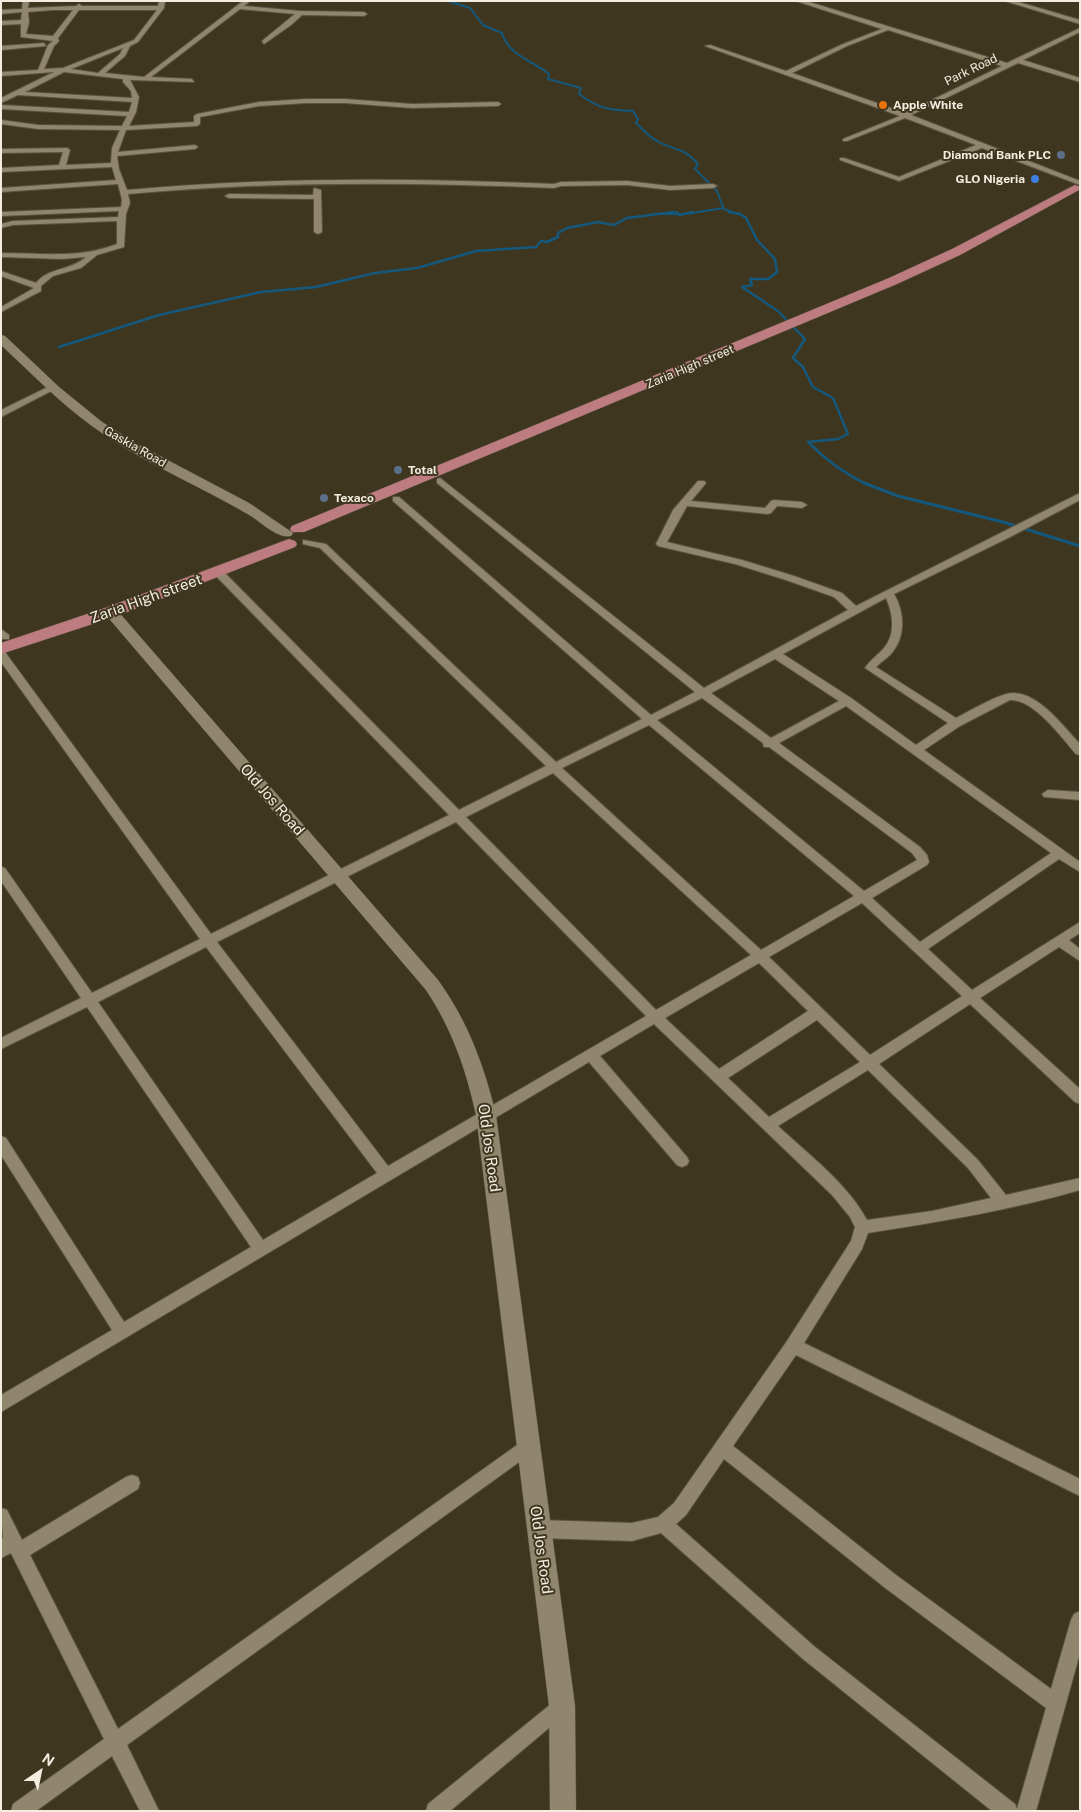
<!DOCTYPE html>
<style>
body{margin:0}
#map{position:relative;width:1081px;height:1812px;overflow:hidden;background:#3f3620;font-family:"Public Sans",sans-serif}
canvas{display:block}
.frame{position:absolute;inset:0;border:2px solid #f2eddf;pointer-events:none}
.north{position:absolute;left:15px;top:1747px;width:50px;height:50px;-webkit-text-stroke:4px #3f3620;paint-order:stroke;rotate:34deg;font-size:14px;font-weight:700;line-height:20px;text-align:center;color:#f2eddf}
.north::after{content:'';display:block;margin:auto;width:18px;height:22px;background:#f2eddf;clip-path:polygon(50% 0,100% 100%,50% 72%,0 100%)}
</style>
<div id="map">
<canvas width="1081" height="1812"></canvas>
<div class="frame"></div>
<div class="north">N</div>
</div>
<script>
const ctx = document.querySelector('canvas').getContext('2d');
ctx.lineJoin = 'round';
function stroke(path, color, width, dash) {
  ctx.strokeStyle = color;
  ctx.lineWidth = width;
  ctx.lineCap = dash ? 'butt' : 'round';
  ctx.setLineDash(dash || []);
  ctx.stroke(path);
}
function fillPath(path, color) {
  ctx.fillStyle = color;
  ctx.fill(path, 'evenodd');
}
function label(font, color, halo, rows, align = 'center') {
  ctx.font = font + ' "Public Sans",sans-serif';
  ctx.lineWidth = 4;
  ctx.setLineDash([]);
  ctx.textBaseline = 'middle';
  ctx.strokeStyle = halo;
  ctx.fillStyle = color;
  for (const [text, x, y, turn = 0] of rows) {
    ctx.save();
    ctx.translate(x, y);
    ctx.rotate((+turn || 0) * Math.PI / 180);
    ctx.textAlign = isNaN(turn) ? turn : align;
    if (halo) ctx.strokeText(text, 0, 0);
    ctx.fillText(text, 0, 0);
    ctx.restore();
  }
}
stroke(new Path2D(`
 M448 1 470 8 483 25 502 33C509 56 532 60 549 74L548 79 581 88 579 94C600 109 608 110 633 111L638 119 636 123C643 129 649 137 657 141 674 151 684 147 698 164L695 169 717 191 724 209 737 214
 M663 214H678
 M686 214 723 208`), '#14597d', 2);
stroke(new Path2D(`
 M677 212 679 215 693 212
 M729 212 740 214 746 218 757 240 775 259 777 272 768 279H750L752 285 742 287 778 311 805 339 793 358 803 367 813 387 833 398 848 434 838 439 808 442C826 460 843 473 866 484
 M59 347 159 315 261 292 316 287 375 273 417 268 476 251 536 247 541 241 547 242 558 237V233L567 228 598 222 614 225 627 218 674 212`), '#14597d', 2.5);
stroke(new Path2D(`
 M864 483 898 496 1003 522 1080 546`), '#14597d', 3);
const minor = new Path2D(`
 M23 1H29L28 8 76 6 79 4 82 6H158L159 1H165L164 8 138 42 130 46 125 56 105 73 144 77 243 1H250L244 6 300 11 364 12 367 14 364 16 302 15 291 25 264 44 262 41 295 14 240 9 151 77 192 79 194 82 130 80 139 97 136 112 129 126 194 122V116L197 114 259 102 306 99H345L412 104 498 102 501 104 498 106 412 108 345 103H306L259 106 200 117V124L197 126 126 130 118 152 195 145 198 147 195 149 117 156 119 169 127 190C269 177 411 178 554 184L561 182 627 181 670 186 713 184 717 186 713 188 670 190 627 185 561 186 554 188C412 182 270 181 128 194L130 203 126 214 124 247 97 255 81 268 53 276 41 286V291L1 312V307L34 288 1 276V271L36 283C49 267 70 271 86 257L62 259 1 257V253C40 253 80 259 117 244V221L13 225 1 228V224L13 221 118 217 119 211 1 216V212L121 207 122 200 118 184 1 192V188L116 180 112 167 1 172V168L59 165 63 152 1 153V149L67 148 70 150 66 165 111 163 112 148 120 130 38 129 1 124V120L38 125 122 126 127 116 1 109V105L129 112 132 102 18 95 1 103V98L54 72 1 76V72L38 70 48 45 53 41 21 37V24L1 25V21L21 20 22 12 1 14V10L22 9ZM52 10H73L53 36 26 34 29 22 28 12ZM79 10H157L134 40 63 68 44 69 54 46 59 41 58 38ZM123 48 120 54 98 73 71 69ZM64 72 123 79V82L131 91 132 98 25 92Z
 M796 1H806L1007 63 1080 28V32L1023 60 1080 78V82L1018 63 911 115 1080 181V185L982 148 899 181 840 160V158H844L899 177 976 145 905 118 847 141H843V139L900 116 705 46 710 45 786 71 843 44 882 29ZM888 30 1002 66 905 113 792 73 847 46Z
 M1005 1H1015L1080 20V24Z
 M44 43 46 46 1 50V46Z
 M314 188 321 190 322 232 318 234 314 232V199L229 198 225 196 229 194 313 195Z
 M50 386 57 388 1 417V410Z
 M440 478 704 688 848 610 834 597 786 580 735 564 658 546 656 544 673 510 698 481H704L706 483 691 501 765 508 771 501 774 500 802 502 807 505 802 508 777 506 771 513 768 514 687 506 667 542 742 560 794 576 842 593 856 606 1080 493V500L1010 537 894 594C905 613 906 637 891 654 886 659 881 662 876 667L956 718C972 710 989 699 1006 694 1034 686 1063 726 1080 744V755L1076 754C1061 737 1034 699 1010 700L960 726 924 750 1080 862V872L1059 859 928 949 972 990 1080 922V933L1069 940 1080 949V961L1059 947 980 998 1080 1089V1104L1075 1102 970 1004 879 1064 978 1160 1006 1195 1080 1178V1190C1011 1210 939 1222 868 1233L862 1249 804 1343 1080 1479V1496L796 1355 733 1446 896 1575 1051 1689 1071 1620 1074 1614 1080 1611V1653L1036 1811H992L803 1659 661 1533 632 1541 539 1538 533 1535 530 1529 533 1523 539 1520 632 1523 658 1517 674 1503 787 1341 851 1241 855 1227 850 1217 832 1195 654 1024 600 1056 687 1157 689 1161 687 1165 682 1167 677 1165 589 1062 1 1412V1395L112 1330 1 1155V1136L6 1138 124 1322 251 1247 87 1007 1 1049V1038L81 998 1 881V867L5 868 92 993 200 939 1 662V651L5 652 211 934 449 815 215 575V571H223L459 810 546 766 320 548 303 544V540L326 544 556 762 642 719 393 501V497H399L651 715 695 692 437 483V479ZM886 598C893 614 896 634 884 648 878 655 870 660 865 668L948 723 916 745 851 698 783 654ZM775 659 839 701 771 738 711 693ZM702 698 763 743 764 747H769L912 853 917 860 864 891 657 720ZM846 706 1051 853 920 942 872 898 927 865 929 862 927 855 920 847 779 743ZM649 725 854 896 761 950 562 768ZM553 773 751 955 656 1010 466 817ZM456 822 646 1016 388 1166 217 942ZM862 903 962 996 870 1055 769 957ZM206 947 377 1173 263 1240 98 1002ZM759 963 808 1011 719 1069 665 1018ZM817 1020 860 1062 769 1117 728 1078ZM868 1070 968 1168 991 1198 932 1211 867 1220C847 1183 809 1155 778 1126ZM724 1459 884 1587 1046 1708 1017 1809 1015 1804 815 1647 676 1524 686 1515Z
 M1 629 9 635V639H1Z
 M1048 790 1080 792V800L1044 797 1042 794Z
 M527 1438 533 1440 535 1446 533 1452 127 1745 159 1811H140L112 1756 36 1811H11L13 1804 104 1739 11 1553 1 1558V1539L3 1538 1 1508 7 1510 22 1540 126 1477 132 1475 138 1477 140 1483 138 1489 30 1555 118 1729Z
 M562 1697 568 1700 571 1706 568 1712 450 1811H426L428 1804 556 1700Z`);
const secondary = new Path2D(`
 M1 335 5 336 59 387 102 422 139 445 249 503 293 533 291 536C278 539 262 523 251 516 199 485 141 462 92 426 59 402 31 373 1 345Z
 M111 608 116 609 438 980C468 1022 484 1065 496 1115L575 1706 576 1811H550L549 1706 476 1115C466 1069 452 1029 426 990L106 615 104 612 106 609Z`);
const primary = new Path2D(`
 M1075 185 1080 187 1079 190 960 255 897 284 304 532H292L290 529 292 526 889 278 952 249Z
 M289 539 295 541 297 544 295 547 117 616 1 654V643L105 608Z`);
stroke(minor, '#5a5440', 2);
stroke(secondary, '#5a5440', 1);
stroke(primary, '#5a5440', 1);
fillPath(minor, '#8f866d');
fillPath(secondary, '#8f866d');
fillPath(primary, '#bd7c80');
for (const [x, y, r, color] of [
 [883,105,5,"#e8710a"],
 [1061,155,5,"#5c6f8a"],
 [1035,179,5,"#3f7fe0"],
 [398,470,5,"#5c6f8a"],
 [324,498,5,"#5c6f8a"]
]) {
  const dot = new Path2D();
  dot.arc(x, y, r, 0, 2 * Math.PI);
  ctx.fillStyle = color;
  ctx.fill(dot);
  stroke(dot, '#3f3620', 2);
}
label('12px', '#f2eddf', '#3f3620', [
 ["Park Road",971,70,-26],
 ["Zaria High street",690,367,-23],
 ["Gaskia Road",135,447,30]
]);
label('bold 12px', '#f2eddf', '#3f3620', [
 ["Apple White",893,105],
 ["Diamond Bank PLC",1051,155,"right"],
 ["GLO Nigeria",1025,179,"right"],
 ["Total",408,470],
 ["Texaco",334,498]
], 'left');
label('15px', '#f2eddf', '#3f3620', [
 ["Zaria High street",146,599,-20],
 ["Old Jos Road",272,800,49],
 ["Old Jos Road",489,1148,82],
 ["Old Jos Road",541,1550,82]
]);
</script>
